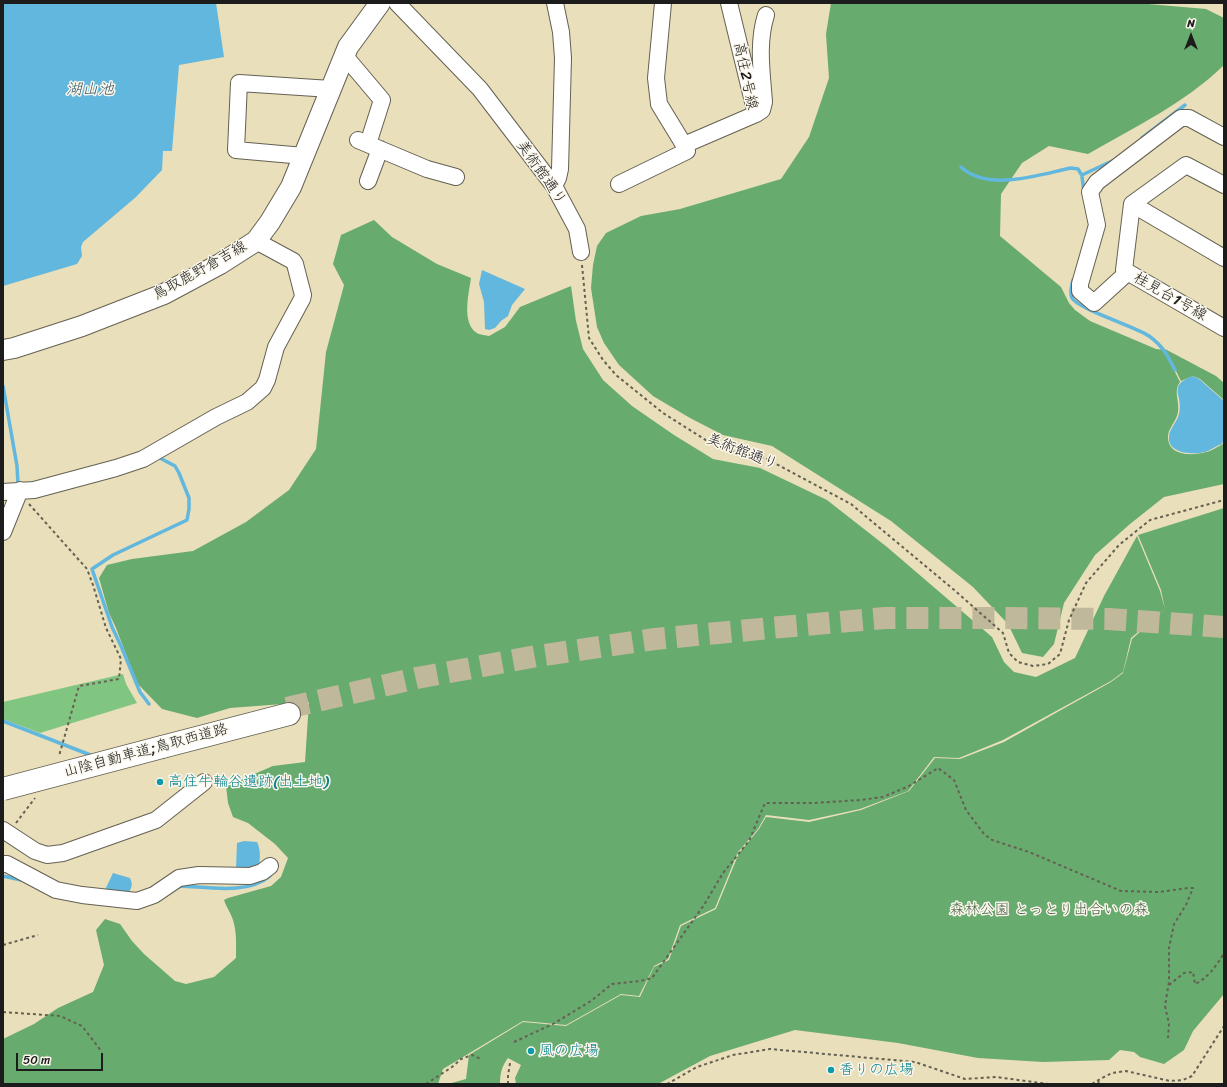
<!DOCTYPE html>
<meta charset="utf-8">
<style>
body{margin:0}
#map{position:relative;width:1227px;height:1087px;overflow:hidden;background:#e9dfba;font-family:Sriracha,sans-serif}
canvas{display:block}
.frame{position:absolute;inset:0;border:4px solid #1c1c1c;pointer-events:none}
.north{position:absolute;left:1171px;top:16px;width:40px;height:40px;-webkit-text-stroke:3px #fbf7ec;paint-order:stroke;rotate:0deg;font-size:11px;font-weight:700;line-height:16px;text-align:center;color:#1c1c1c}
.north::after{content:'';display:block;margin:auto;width:14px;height:18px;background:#1c1c1c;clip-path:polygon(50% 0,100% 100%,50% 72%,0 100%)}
.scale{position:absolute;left:16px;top:1053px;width:87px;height:18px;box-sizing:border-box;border:2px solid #1c1c1c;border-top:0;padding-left:5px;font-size:12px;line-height:14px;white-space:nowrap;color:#1c1c1c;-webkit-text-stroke:3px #fbf7ec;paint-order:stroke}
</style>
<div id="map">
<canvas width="1227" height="1087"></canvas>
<div class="frame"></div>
<div class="north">N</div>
<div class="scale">50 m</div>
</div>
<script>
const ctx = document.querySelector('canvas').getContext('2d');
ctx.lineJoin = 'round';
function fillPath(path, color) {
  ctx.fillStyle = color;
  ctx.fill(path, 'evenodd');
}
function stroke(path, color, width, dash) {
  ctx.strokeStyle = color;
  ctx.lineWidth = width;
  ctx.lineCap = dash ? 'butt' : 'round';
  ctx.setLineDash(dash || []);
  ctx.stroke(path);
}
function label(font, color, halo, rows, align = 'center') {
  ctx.font = font + ' Sriracha,"Klee One",sans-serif';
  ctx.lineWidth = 3;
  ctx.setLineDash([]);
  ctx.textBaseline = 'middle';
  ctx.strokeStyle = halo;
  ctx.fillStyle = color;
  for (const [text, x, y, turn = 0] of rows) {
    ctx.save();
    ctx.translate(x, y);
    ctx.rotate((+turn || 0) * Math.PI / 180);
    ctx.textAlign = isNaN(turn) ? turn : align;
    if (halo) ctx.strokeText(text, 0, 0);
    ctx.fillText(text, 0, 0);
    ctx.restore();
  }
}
fillPath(new Path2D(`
 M123 674 126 684 137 703 40 733 3 719V702Z`), '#81c680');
fillPath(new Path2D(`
 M831 3H1137L1206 9 1224 18V65C1185 103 1135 127 1088 154L1049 146 1022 163 1001 194 1000 236 1061 287 1069 303 1075 310 1090 321 1156 349 1164 350 1180 382C1173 391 1180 402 1178 412 1177 421 1167 429 1168 438 1169 456 1192 456 1206 452 1212 451 1217 447 1223 444L1224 441V484L1164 497 1130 524 1095 555 1064 603 1054 644 1043 657 1022 653 1008 624 973 587 891 521 772 446 723 435 690 418 653 396 619 365 604 343 597 327 591 288 593 265 597 246 606 233 641 216 680 209 781 179 809 137 829 78 826 34Z
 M374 220 392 237 437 264 471 278C469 293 461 323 477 333 480 335 486 335 489 336L505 327 520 307 571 286 576 321 583 349 603 380 632 406 674 435 713 459 760 468 827 500 887 547 992 637 1004 662 1014 672 1036 677 1075 658 1104 596 1137 536 1160 591 1165 609 1131 638 1123 672 1111 681 1003 740 959 758 934 757 908 791 860 809 809 820 766 815 758 829 738 852 715 908 680 925 668 959 654 966 639 996 621 994 566 1025 523 1021 443 1069 438 1084H3V1039L34 1024 58 1008 93 992 104 965 96 930 105 919 120 924 132 941 144 954 175 981 186 984 214 977 236 958C236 945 237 933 233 920 231 913 226 907 224 900L228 898 271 886 281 877 288 858 275 844 248 823 233 817 228 803 226 786 273 766 305 762 309 702 230 708 197 718 162 709 137 683 116 628 109 613 99 578 107 565 132 559 193 551 246 522 289 490 316 449 326 352 344 285 333 264 341 235Z
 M1165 349 1216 376 1224 383V400L1200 379 1193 376 1181 381Z
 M1224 508V994L1193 1031 1184 1050 1164 1064 1140 1057 1134 1052 1120 1050 1109 1060 1043 1062 978 1058 898 1043 795 1030 710 1056 658 1084H516L515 1078 521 1065 508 1058C502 1066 500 1073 500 1084H448L466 1079 469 1055 523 1022 566 1026 621 995 640 997 654 967 669 960 681 926 716 909 739 853 759 829 766 817 809 822 861 810 909 791 935 758 960 759 1004 742 1111 682 1123 673 1132 639 1165 609 1161 590 1138 535Z`), '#68ab6e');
fillPath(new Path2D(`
 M3 3H216L224 57 179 65 172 151H163L162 170 136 197 83 242 81 247 82 256 77 264 3 286Z
 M482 270 525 289 512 305 508 316 501 321 495 328 489 330 485 329 484 302 479 284Z
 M1193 376 1199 379 1224 401V438L1222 444C1216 446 1211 450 1205 452 1193 455 1167 454 1169 436 1170 428 1177 422 1179 414 1184 395 1166 386 1193 376Z
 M244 841 257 842C261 850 260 858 259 866L253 869H236L237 843Z
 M113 873 130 878C133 884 132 889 127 894L104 892Z`), '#62b7de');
stroke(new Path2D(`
 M1142 138 1185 105
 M961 167C988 192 1038 175 1071 168L1078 169 1081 174
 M1082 175 1112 161
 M1082 177 1084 191
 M1073 280C1072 286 1069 292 1072 298 1078 309 1134 326 1149 336 1163 346 1168 356 1175 370
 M3 386 17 466 18 484
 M149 704 140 692 121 646 112 627 92 569 113 555 187 520 189 509V498L179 473 175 466 158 457
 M3 721 93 756
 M3 876 21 880
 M177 888 181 886C208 887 248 895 270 876`), '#62b7de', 3.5);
stroke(new Path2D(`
 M287 708 417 678 537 656 655 639 770 628 885 618H997L1108 619 1224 627`), '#c0b89a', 22, [22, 11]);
const minor = new Path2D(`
 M397 3 480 89 554 186 577 229 581 252
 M663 3 656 78 659 104 684 145 756 114 729 3
 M344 55 382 100 368 144
 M756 114 762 110 764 102C762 74 757 43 766 15
 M358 140 427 169 456 177
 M304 156 236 150 239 83 331 89
 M368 181 380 149
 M619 184 687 151 684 145
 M1224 185 1186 165 1132 204 1124 270 1224 328
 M554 186 558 178 560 169 563 58 561 32 555 3
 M1132 204 1224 258
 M1128 272 1094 303 1080 291V284L1097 225 1090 192 1097 182 1181 118H1189L1224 137
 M3 492 34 490 116 468 143 459 216 417 247 402 263 388 267 380 276 347 302 299 303 295 295 264 293 261 256 241
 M3 532 20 490
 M3 830 35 851 47 855 63 853 156 820 204 782
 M3 864H7L56 890 82 895 137 901 154 895 179 878 199 875 250 876 262 872 270 866`);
const major = new Path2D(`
 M3 350 14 348 82 326 164 294 220 264 256 241 270 222 291 187 348 47 380 3`);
const highway = new Path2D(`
 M162 747 289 714`);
stroke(minor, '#646053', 18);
stroke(major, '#646053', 22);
stroke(highway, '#646053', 24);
stroke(new Path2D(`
 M582 265 589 338 603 360 616 375 663 413 712 444 739 453 765 458 851 504 953 589 1003 633 1009 653 1018 662 1033 666 1048 664 1060 654 1069 620 1086 583 1119 545 1150 520 1224 500
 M29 504 87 569 93 585 106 628 121 659 119 679 79 686 59 756
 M16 823 35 798
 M3 945 38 935
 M1169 985 1184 973 1193 972 1195 984C1208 978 1217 965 1224 953
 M3 1012 60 1016 82 1026 102 1052
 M514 1042 553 1024 591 1001 612 984 640 981 652 978 704 905 723 873 749 841 765 803H814L860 800 883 797 909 786 938 768 954 780 966 810 984 834 992 840 1029 852 1121 891 1159 892 1188 888H1193L1186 905 1174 924 1169 948V982L1165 1006 1169 1024 1168 1038
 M1098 1080 1099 1084
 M426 1084 452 1067 461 1059 472 1055 481 1059
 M508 1084V1076L510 1063
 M667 1084 697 1067 733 1055 770 1049 915 1062 965 1079 996 1077 1048 1084
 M1092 1084 1102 1078 1112 1073 1126 1071 1170 1081 1183 1080 1192 1076 1224 1026`), '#646053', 2, [3, 3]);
stroke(minor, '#fff', 16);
stroke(major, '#fff', 20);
stroke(highway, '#fff', 22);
const highwayBridge = new Path2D(`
 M3 789 162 747`);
stroke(highwayBridge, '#646053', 24, []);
stroke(highwayBridge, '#fff', 22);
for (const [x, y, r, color] of [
 [160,782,4,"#0f9aa8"],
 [531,1051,4,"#0f9aa8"],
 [831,1070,4,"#0f9aa8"]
]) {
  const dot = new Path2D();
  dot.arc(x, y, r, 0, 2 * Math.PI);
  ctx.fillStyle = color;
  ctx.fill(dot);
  stroke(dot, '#fbf7ec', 1.5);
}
label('15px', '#1c1c1c', '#fbf7ec', [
 ["高住2号線",745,76,78],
 ["美術館通り",541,173,55],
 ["鳥取鹿野倉吉線",200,271,-29],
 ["桂見台1号線",1170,297,30],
 ["美術館通り",742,452,21],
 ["山陰自動車道;鳥取西道路",146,751,-15]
]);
label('15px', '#0d838f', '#fbf7ec', [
 ["高住牛輪谷遺跡(出土地)",168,782],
 ["風の広場",539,1051],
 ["香りの広場",839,1070]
], 'left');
label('15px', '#446044', '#fbf7ec', [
 ["森林公園 とっとり出合いの森",1049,910]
]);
label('italic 16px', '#385a6a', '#fbf7ec', [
 ["湖山池",90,90]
]);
</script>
